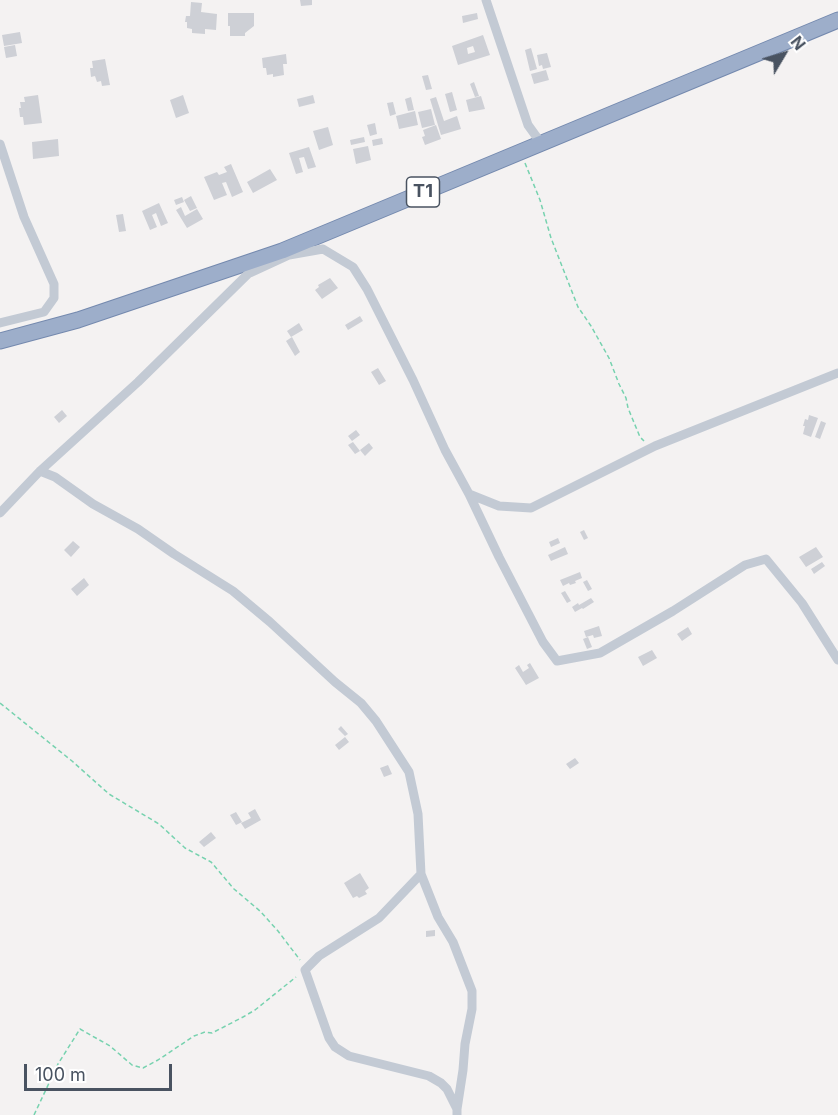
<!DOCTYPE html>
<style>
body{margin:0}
#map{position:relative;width:838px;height:1115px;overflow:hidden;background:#f4f2f2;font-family:Inter,sans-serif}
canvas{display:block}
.north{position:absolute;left:754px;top:24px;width:60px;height:60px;-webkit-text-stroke:4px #fff;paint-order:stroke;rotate:52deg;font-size:16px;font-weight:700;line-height:24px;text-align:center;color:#495361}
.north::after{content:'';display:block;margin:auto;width:21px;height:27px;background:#495361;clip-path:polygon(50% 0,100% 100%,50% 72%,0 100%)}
.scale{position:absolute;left:24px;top:1064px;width:148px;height:27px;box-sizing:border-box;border:3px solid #495361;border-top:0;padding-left:8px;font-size:18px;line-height:21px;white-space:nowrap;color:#495361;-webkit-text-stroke:4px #fff;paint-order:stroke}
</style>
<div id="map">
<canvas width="838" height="1115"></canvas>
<div class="north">N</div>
<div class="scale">100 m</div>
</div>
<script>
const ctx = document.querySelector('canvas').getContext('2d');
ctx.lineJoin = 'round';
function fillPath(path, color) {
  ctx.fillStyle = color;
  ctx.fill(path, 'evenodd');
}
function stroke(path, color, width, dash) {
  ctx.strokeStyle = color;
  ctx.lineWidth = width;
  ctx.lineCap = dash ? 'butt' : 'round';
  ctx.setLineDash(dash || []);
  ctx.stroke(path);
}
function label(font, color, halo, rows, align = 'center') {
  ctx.font = font + ' Inter,sans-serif';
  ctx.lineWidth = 4.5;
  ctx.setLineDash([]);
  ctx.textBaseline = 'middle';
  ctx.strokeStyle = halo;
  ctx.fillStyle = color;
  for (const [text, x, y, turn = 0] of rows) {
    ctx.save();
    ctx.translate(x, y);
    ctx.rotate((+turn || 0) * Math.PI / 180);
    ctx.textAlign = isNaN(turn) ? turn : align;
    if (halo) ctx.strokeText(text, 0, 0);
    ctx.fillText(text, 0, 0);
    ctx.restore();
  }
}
fillPath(new Path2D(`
 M300 0H312V5L301 6Z
 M191 2 202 3 201 12 217 14 216 30 205 29V34L192 33V29L187 28V22H185L186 16H190Z
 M228 13H254V26L245 33V36H230V26H228Z
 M477 13 478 19 463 23 462 16Z
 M20 32 22 43 4 46 2 35Z
 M483 35 490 55 458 65 452 46ZM473 46 475 52 468 54 467 48Z
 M15 45 17 56 6 58 4 47Z
 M531 48 537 69 530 71 525 50Z
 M547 53 551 67 543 69 542 65 539 66 537 55Z
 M286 54 287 64H283L284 75 273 77V74L267 75 266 68H263L262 58Z
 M105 59 110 85 102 86 101 81 97 82 95 76 91 77 90 68H93L92 61Z
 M546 70 549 80 534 84 531 74Z
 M428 75 432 89 426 90 422 76Z
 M474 82 479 96 475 97 470 84Z
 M452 92 457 110 450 112 445 94Z
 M38 95 42 123 24 125 23 117H20L19 108H21L20 102H25L24 97Z
 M183 95 189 113 176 118 170 100Z
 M313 95 315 103 299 107 297 99Z
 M481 96 485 109 469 112 466 100Z
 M411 97 414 110 408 111 405 99Z
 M436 97 444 121 457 116 461 129 441 135 430 99Z
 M393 102 396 114 390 116 387 103Z
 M431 109 435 125 422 128 418 112Z
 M415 111 418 125 399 129 396 116Z
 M375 123 377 134 370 136 367 125Z
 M436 125 441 139 425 145 422 137 425 136 423 130Z
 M328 127 333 145 319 150 313 131Z
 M364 137 365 142 351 145 350 140Z
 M382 138 383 144 373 146 372 140Z
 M58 139 59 156 33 159 32 142Z
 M368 146 371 160 356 164 353 149Z
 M309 147 316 167 308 169 304 157 299 158 303 172 296 174 289 153Z
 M231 164 243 192 232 197 226 182 222 183 227 195 214 200 204 177 217 172 219 175 227 172 224 167Z
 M270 169 277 180 253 193 247 182Z
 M191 196 197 208 190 211 184 200Z
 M182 197 184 202 176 205 174 200Z
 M159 203 168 223 161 226 156 213 152 215 157 227 150 230 142 211Z
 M181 207 185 216 197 209 203 219 187 228 176 210Z
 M123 214 126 231 119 232 116 215Z
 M330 278 338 288 322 299 315 290 319 287 318 285Z
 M360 316 363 321 348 330 345 325Z
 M299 323 303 330 291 337 287 331Z
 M292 337 300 352 295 356 286 341Z
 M378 368 386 381 379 385 371 372Z
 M62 410 67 416 59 423 54 417Z
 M809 415 818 418 811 437 803 434 805 426H803L805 419 808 420Z
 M821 421 826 423 820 439 815 437Z
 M356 430 360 435 352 441 348 436Z
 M353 442 360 451 355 454 348 445Z
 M369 443 373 448 365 456 360 450Z
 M584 530 588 538 584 540 580 532Z
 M558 538 560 543 551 547 549 542Z
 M73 541 80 547 71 557 64 550Z
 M565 547 568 554 551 561 548 555Z
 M816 547 823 557 806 567 799 557Z
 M822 562 825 566 814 574 811 569Z
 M580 572 582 578 575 581 576 583 570 585 569 583 563 586 560 580Z
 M84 578 89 585 77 596 71 589Z
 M587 580 592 589 588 591 583 582Z
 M565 591 571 601 567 603 561 593Z
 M591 598 594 602 583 609 582 608 575 612 572 607 578 603 579 605Z
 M599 626 602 636 594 638 593 635 586 637 584 631Z
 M688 627 692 634 682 641 677 634Z
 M588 637 592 647 587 649 583 639Z
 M652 650 657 658 643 666 638 657Z
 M530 663 539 678 526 685 515 668 519 665 523 672 529 668 527 665Z
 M341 726 348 734 345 736 338 729Z
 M345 737 349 742 339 750 335 745Z
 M575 758 579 763 570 769 566 764Z
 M388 765 392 774 384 777 380 768Z
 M255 809 261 820 245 829 241 823 251 818 248 813Z
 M236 812 242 822 236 825 230 815Z
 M211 832 216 838 204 847 199 842Z
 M360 873 369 888 365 891 367 894 359 898 357 896 353 898 344 883Z
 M435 930V936L426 937V931Z`), '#ced0d6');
const trunk = new Path2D(`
 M0 341 78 320 282 251 838 20`);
stroke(trunk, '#7489ae', 17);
stroke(new Path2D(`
 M525 163 540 200 551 238 578 307 591 326 609 358 619 384 626 398 628 408 640 437 644 441
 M0 703 72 761 109 794 159 824 185 848 211 862 234 889 260 911 278 931 300 960
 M34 1115 58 1064 80 1029 110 1046 132 1065 143 1068 158 1060 194 1036 205 1032 212 1033 243 1017 255 1010 296 977`), '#77d2af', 1.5, [4.5, 3]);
stroke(new Path2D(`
 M486 0 528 125 541 143
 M0 144 24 217 54 284V298L44 312 0 323
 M250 273 289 255 323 249 353 267 367 289 413 380 445 450 469 494 499 557 543 642 557 661 600 653 673 611 745 565 766 559 802 603 838 660
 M40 471 55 477 93 504 138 529 174 554 233 591 270 622 335 682 361 703 376 721 409 772 418 814 421 874 379 918 319 956 305 970 329 1038 335 1047 349 1056 429 1076 441 1083 447 1089 457 1109V1115
 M469 494 499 506 531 508 655 446 838 373
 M0 513 40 471 138 382 253 269
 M421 874 438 917 453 942 472 991V1009L465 1044 463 1070 457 1109`), '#c3cad4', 9);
stroke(trunk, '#9daeca', 15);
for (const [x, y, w] of [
 [423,192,33]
]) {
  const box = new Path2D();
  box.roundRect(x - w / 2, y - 15, w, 30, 4.5);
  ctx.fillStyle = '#fff';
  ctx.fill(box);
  stroke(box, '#495361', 1.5);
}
label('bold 18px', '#495361', null, [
 ["T1",423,192]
]);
</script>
